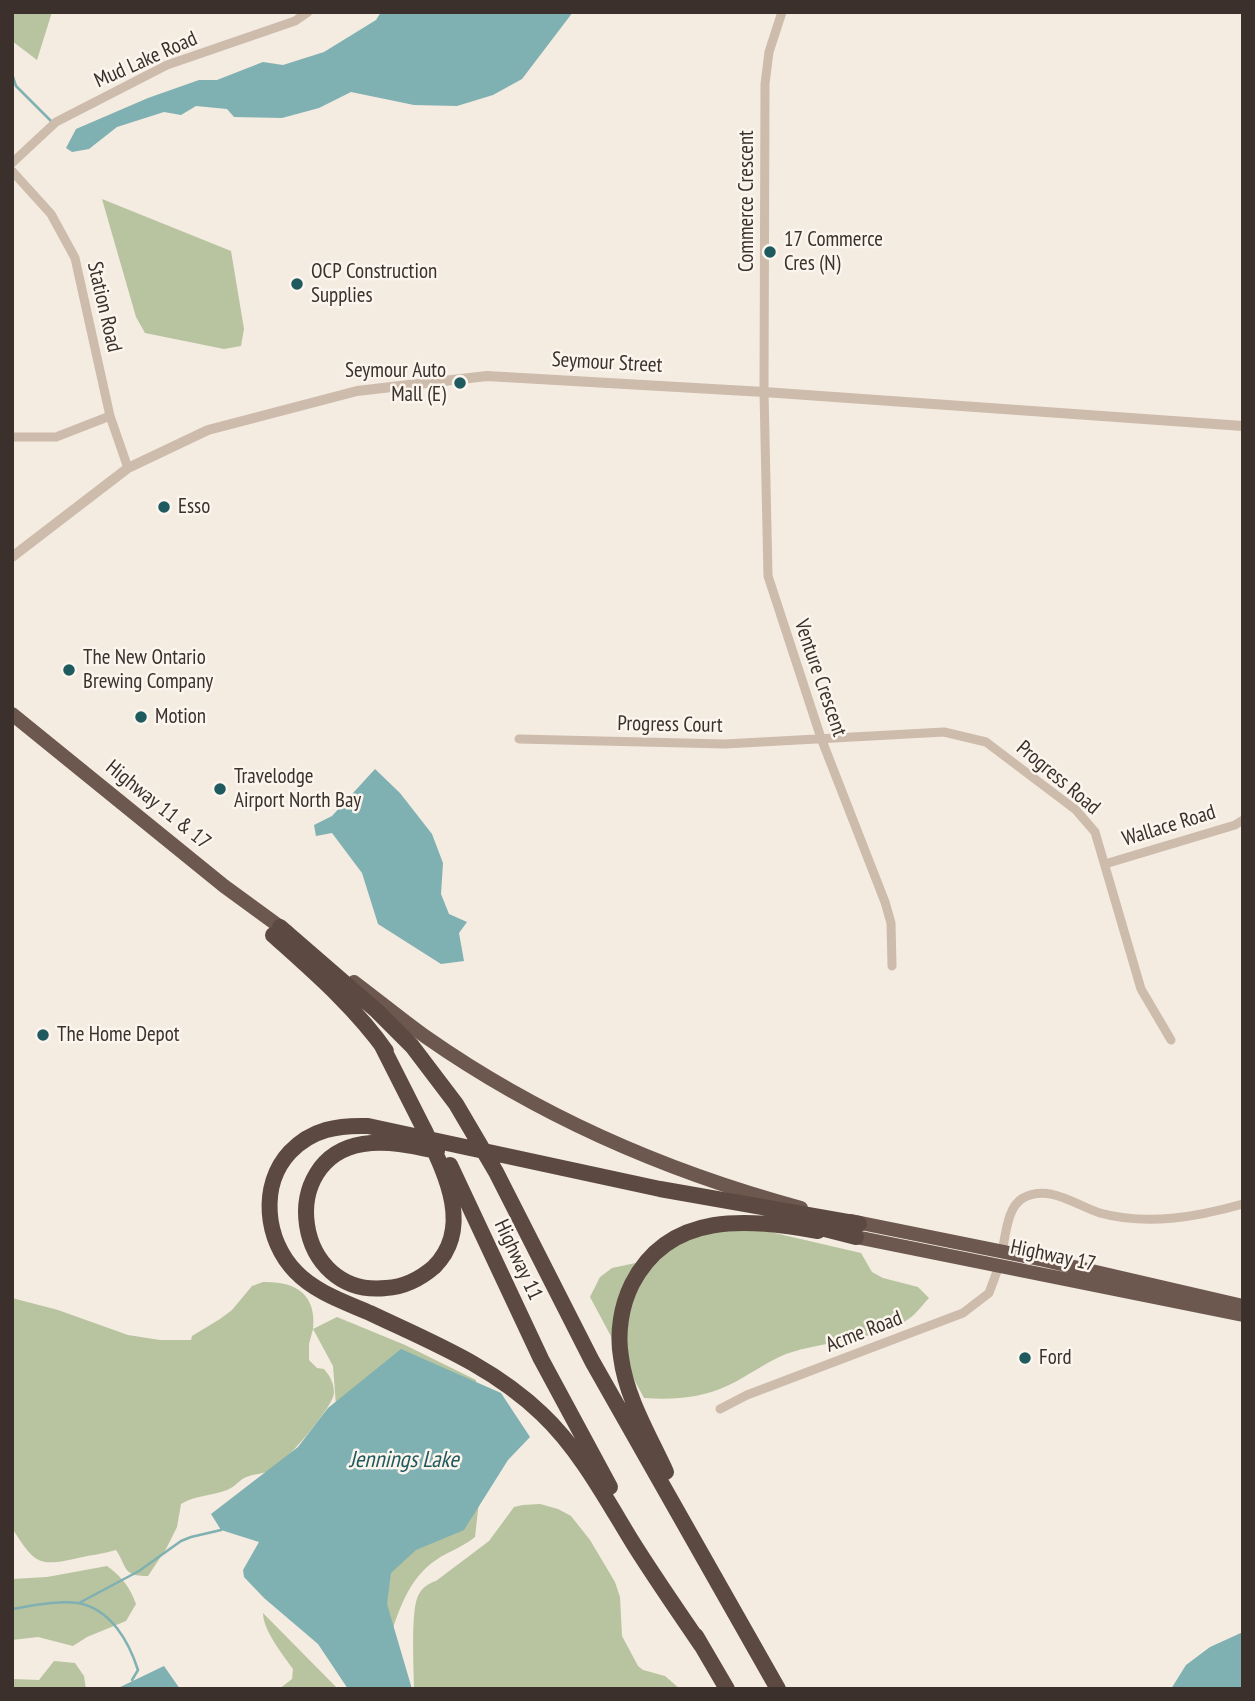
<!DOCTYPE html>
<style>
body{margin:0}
#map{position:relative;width:1255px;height:1701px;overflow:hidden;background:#f4ebe1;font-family:"PT Sans Narrow",sans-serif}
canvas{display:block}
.frame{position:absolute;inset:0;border:14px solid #3b302b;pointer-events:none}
</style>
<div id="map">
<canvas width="1255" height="1701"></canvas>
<div class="frame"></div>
</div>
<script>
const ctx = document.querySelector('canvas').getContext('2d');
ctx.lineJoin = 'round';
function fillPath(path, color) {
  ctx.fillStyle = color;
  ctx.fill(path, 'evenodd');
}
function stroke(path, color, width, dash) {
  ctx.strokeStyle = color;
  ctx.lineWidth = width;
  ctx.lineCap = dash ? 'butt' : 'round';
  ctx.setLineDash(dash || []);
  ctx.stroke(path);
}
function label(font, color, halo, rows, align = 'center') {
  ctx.font = font + ' "PT Sans Narrow",sans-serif';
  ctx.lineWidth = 5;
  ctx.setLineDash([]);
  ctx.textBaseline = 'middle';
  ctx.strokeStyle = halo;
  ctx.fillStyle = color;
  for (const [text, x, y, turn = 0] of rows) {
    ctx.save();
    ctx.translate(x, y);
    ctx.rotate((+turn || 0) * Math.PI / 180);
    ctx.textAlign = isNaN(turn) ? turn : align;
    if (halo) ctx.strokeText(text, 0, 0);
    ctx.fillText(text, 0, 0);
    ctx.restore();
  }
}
fillPath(new Path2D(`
 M12 12H52L37 60 12 41Z
 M102 199 231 251 244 329 241 346 224 349 145 333 136 317Z
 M723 1221 861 1253 872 1272 883 1278 918 1287 929 1298C923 1304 917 1313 910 1318 880 1340 823 1341 786 1354 766 1362 748 1376 729 1385 703 1398 673 1400 644 1398L590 1297 600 1277 612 1268 654 1259Z
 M263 1282C295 1281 317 1294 313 1329L337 1317 405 1345 476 1380 480 1492 475 1537C463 1547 449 1551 436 1560 411 1577 401 1604 392 1631L336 1406 333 1366 313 1329 309 1344V1360L317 1368 324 1369C330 1376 334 1383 334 1393 333 1408 283 1465 270 1471 262 1474 252 1474 244 1478 238 1482 233 1488 227 1490 211 1496 196 1495 181 1504L177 1527 166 1549 148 1576C122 1576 128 1568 116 1550 103 1554 90 1555 78 1558 37 1568 34 1562 12 1528V1298L58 1310 128 1335 160 1340H191L192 1336 220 1319 232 1310 252 1286Z
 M523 1505 540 1504 558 1509 571 1516 590 1540 615 1582 620 1597 622 1636 638 1666 643 1670 665 1676 680 1689H414C414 1670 410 1608 419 1594 423 1587 429 1583 436 1581L489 1541 514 1507Z
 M107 1566C122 1577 130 1587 136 1604L126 1621 87 1637 73 1646 38 1637 12 1640V1579L47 1577Z
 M263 1613 338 1689H279L292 1679 293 1669C283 1655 263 1630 263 1613Z
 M54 1661 75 1663 84 1676 86 1689H12V1679L39 1680Z`), '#b8c4a0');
fillPath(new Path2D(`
 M381 12H573L522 79 493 95 457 106 414 105 351 92 319 108 282 118 234 117 227 109 196 106 181 115 164 112 117 127 89 149 72 152 66 148 76 129 148 98 199 80H217L263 62 283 65 324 52 376 20Z
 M375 769 400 793 432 834 443 863 441 894 449 914 467 922 459 933 464 961 441 964 378 924 362 873 332 833 316 836 314 825 332 816Z
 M401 1349 501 1393 530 1437 508 1460 464 1530 416 1550 391 1573 387 1604 412 1689H348L318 1644 264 1598 244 1577 243 1570 259 1542 221 1530 211 1514 298 1447 328 1408Z
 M1243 1632V1689H1171L1186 1665 1210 1647Z
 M164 1666 180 1689H116Z`), '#7fb0b2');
stroke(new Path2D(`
 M12 74 16 86 51 121
 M79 1603 139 1571 181 1541 191 1537 221 1530
 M12 1609C31 1606 60 1600 78 1603 111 1609 129 1642 138 1670L132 1680`), '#7fb0b2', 2.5);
stroke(new Path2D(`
 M782 12 769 52 765 84 764 392 768 576 821 738 885 902 891 923 892 966
 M12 163 56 122 167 65 295 21 308 12
 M12 171 51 214 75 258 110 416 128 468
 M12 437H56L110 416
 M519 739 725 744 944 732 986 742 1076 810 1095 832 1141 989 1171 1040
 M1105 864 1235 825 1243 820
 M1002 1251C1006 1235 1007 1207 1023 1198 1050 1184 1075 1205 1100 1213 1147 1226 1197 1217 1243 1204
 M720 1409 747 1395 963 1313 989 1293 999 1266`), '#cdbbac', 9);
stroke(new Path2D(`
 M12 557 128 468 208 430 357 391 487 376 764 392 1243 426`), '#cdbbac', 10);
stroke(new Path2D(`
 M12 714 224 886 287 932
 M354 982C378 1000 401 1019 426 1037 539 1116 668 1172 801 1208
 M851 1221 1044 1260 1243 1306
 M856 1237 1243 1315`), '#6c584f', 14);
stroke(new Path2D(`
 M280 927 377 1011 412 1046 456 1104 496 1172 592 1361 778 1689
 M273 935C313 971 355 1007 386 1051
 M381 1044C395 1072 410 1101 424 1129 444 1171 474 1227 434 1267 420 1279 405 1287 386 1288 294 1298 275 1158 363 1144 388 1140 414 1146 437 1151
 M450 1165 541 1359 610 1487
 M809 1225 856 1237
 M666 1472C649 1435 626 1397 621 1357 617 1333 621 1306 632 1284 670 1210 749 1219 818 1231
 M696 1636 727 1689
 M701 1645C678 1611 655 1578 633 1543 606 1499 580 1450 542 1414 492 1366 431 1342 370 1313 345 1302 315 1292 296 1272 265 1241 259 1185 290 1152 312 1129 338 1125 368 1126L660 1189 859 1224`), '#5c4a42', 16);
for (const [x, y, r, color] of [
 [770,252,7,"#1f5a5e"],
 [297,284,7,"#1f5a5e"],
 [460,383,7,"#1f5a5e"],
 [164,507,7,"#1f5a5e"],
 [69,670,7,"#1f5a5e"],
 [141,717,7,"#1f5a5e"],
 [220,789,7,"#1f5a5e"],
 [43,1035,7,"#1f5a5e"],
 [1025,1358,7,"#1f5a5e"]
]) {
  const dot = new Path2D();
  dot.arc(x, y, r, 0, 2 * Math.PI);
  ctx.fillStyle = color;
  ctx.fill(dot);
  stroke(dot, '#fbf5ee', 2.5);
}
label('21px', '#3b302b', '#fbf5ee', [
 ["Mud Lake Road",146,60,-24],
 ["Commerce Crescent",747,201,-90],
 ["Station Road",104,307,77],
 ["Seymour Street",607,363,3],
 ["Venture Crescent",820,678,71],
 ["Progress Court",670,725,1],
 ["Progress Road",1058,778,40],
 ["Highway 11 & 17",158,805,39],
 ["Wallace Road",1169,826,-17],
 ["Highway 17",1053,1256,12],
 ["Highway 11",518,1260,65],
 ["Acme Road",864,1332,-21]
]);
label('21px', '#3b302b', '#fbf5ee', [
 ["17 Commerce",784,240],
 ["Cres (N)",784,264],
 ["OCP Construction",311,272],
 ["Supplies",311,296],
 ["Seymour Auto",446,371,"right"],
 ["Mall (E)",446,395,"right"],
 ["Esso",178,507],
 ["The New Ontario",83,658],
 ["Brewing Company",83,682],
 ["Motion",155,717],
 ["Travelodge",234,777],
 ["Airport North Bay",234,801],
 ["The Home Depot",57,1035],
 ["Ford",1039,1358]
], 'left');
label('italic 23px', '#1f5a5e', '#fbf5ee', [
 ["Jennings Lake",404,1460]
]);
</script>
